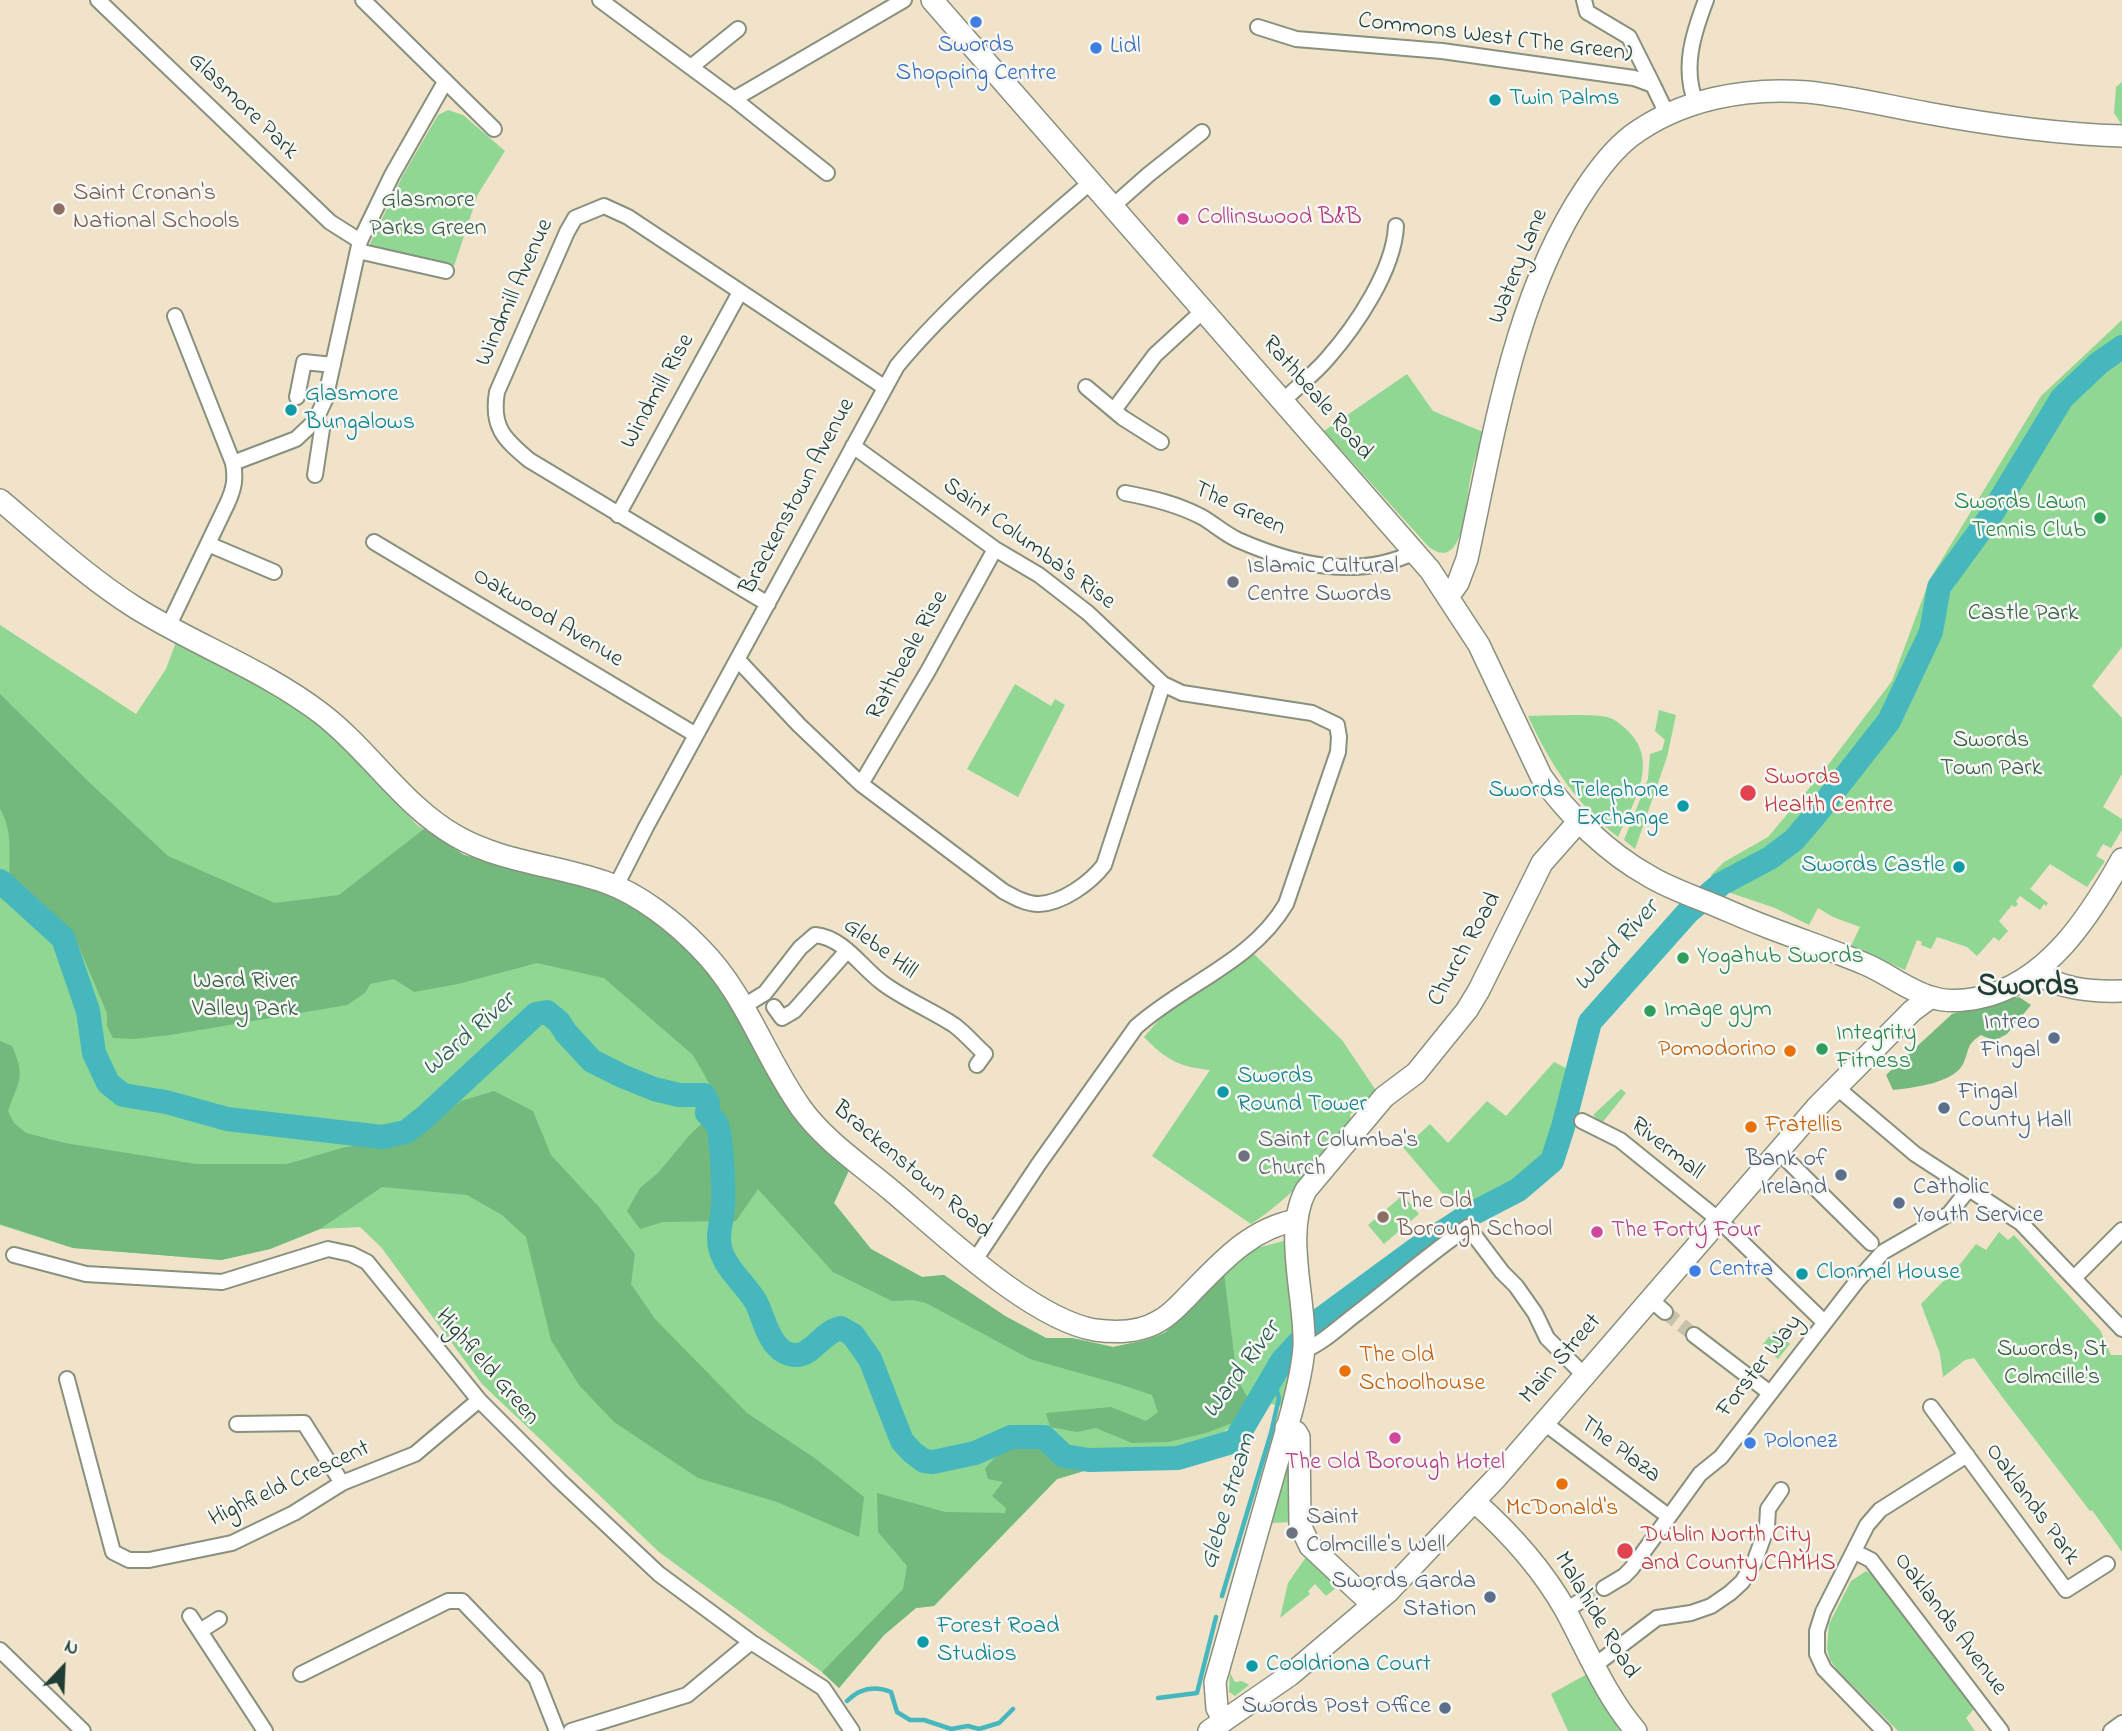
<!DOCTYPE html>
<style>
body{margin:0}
#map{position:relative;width:2122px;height:1731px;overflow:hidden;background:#f0e3c9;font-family:"Indie Flower",sans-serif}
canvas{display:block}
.north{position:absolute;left:28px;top:1633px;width:70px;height:70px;-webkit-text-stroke:5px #f6f6f2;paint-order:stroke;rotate:23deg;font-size:19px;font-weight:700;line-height:28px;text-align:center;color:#1f3d34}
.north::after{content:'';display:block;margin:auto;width:24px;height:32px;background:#1f3d34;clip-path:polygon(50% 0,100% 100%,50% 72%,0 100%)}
</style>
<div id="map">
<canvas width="2122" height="1731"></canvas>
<div class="north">N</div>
</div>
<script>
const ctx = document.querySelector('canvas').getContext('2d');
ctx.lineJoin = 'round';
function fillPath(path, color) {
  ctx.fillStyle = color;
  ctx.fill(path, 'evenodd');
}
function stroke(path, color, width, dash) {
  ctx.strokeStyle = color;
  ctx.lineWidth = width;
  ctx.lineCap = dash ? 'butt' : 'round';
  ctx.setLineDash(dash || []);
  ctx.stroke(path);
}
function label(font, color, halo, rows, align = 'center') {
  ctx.font = font + ' "Indie Flower",sans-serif';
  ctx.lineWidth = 5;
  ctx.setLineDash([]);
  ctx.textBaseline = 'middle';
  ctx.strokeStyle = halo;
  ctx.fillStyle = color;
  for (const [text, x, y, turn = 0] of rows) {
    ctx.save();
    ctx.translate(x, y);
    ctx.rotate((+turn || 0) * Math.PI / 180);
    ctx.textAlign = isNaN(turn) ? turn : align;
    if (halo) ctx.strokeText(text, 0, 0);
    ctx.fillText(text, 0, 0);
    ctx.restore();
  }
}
fillPath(new Path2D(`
 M2122 82V125L2114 113 2116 87Z
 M448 110 463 115 505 151 478 194 454 266 369 246 402 177 438 115Z
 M2122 320V647L2092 686 2122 718V774L2103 807 2122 819V830L2111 848 2103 844 2096 856 2105 861 2087 887 2050 864 2030 889 2048 903 2046 906 2044 904 2040 910 2020 896 2016 901 2018 904 2015 907 2012 905 1999 921 2008 931 1999 941 1994 937 1977 956 1967 947 1937 937 1931 949 1921 945 1922 942 1917 940 1905 970 1851 946 1860 927 1833 917 1818 908 1809 925 1775 908 1713 887 1711 875 1724 862 1768 837 1822 773 1892 681 1930 579 2041 396Z
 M1407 374 1433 411 1483 432C1479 447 1473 464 1470 480 1466 498 1465 576 1428 546L1324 431Z
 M0 625 136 714 166 669 176 642 274 694 318 725 346 750 417 825 464 855 602 890 850 1168 834 1203 871 1249 922 1277 944 1275 1005 1316 1046 1338H1072L1113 1347 1146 1340 1165 1332 1242 1252 1287 1240 1297 1346 1284 1407 1248 1398C1244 1405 1240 1416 1235 1422 1209 1451 1161 1448 1126 1451L1108 1469 1094 1468 1057 1479 934 1606 916 1608 884 1635 839 1688 822 1672 659 1552 482 1384 381 1247 360 1227 320 1229 270 1249 221 1260 73 1248 0 1225Z
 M1015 684 1051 706 1055 699 1065 705 1018 797 967 769Z
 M1659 710 1676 715 1667 757 1635 849 1624 840 1648 779 1650 754 1662 750 1665 740 1655 731Z
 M1528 716C1545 716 1596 713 1610 718 1616 720 1623 726 1628 731 1660 762 1633 804 1618 837 1576 804 1550 764 1528 716Z
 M1254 954 1342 1040 1377 1092 1364 1109 1361 1107 1350 1114 1351 1120 1354 1122C1322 1160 1293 1197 1251 1224L1152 1156 1210 1070C1179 1067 1165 1059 1144 1037L1166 1012Z
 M1554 1062 1572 1071C1566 1096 1562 1123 1552 1146 1537 1179 1490 1198 1460 1214L1401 1145 1411 1135 1415 1138 1430 1124 1448 1143 1487 1101 1506 1116Z
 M1621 1089 1626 1093 1602 1123 1593 1115Z
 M1403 1195 1419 1214 1384 1244 1368 1225Z
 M1999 1232 2008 1240 2014 1235 2100 1330 2111 1355H2122V1552L2092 1510 2090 1511 2003 1398 1974 1358 1965 1360 1943 1377 1940 1354 1921 1304 1961 1263 1976 1244 1986 1250Z
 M1774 1331 1790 1344 1778 1359 1762 1345Z
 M1291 1445 1293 1522 1270 1523Z
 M1306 1557 1342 1583 1326 1596 1315 1584 1308 1591 1310 1594 1280 1618 1288 1583Z
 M1866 1571 1879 1579 1974 1705 1973 1710 1966 1718 1975 1731H1898L1838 1671 1830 1660 1827 1649 1829 1624 1851 1581Z
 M1230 1673 1235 1682 1242 1681 1249 1685 1235 1696 1229 1692Z
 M1587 1674 1620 1731H1568L1551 1694Z`), '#8fd792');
fillPath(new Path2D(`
 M0 694 90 783 168 856 275 903 339 895 424 829 464 855 602 890 636 908 687 947 719 983 850 1168 834 1203 871 1249 922 1277 944 1275 1005 1316 1046 1338H1072L1113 1347 1146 1340 1165 1333 1224 1273 1237 1379 1248 1398 1235 1422 1206 1433 1168 1442 1132 1443 1096 1428 1077 1432 1050 1427 1046 1413 1111 1407 1146 1421 1158 1412 1152 1395 1122 1385 1030 1359 926 1303 913 1300 892 1301 833 1272 758 1189 736 1221 663 1222 640 1229 627 1211 640 1188 658 1173 688 1137 717 1108 713 1090 693 1055 604 978 537 963 458 984 414 992 394 979 370 984 365 993 347 1005 170 1035 134 1039 113 1038 107 1026V1013L76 940 10 884C8 859 14 832 0 809Z
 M2019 997 2031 1005 2007 1034 1994 1041 1981 1035C1966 1045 1970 1048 1964 1062 1956 1083 1912 1088 1893 1090L1886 1075 1952 1014Z
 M0 1041 12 1046C26 1078 19 1080 8 1111L14 1123 26 1133 65 1143 196 1164H287L342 1148 421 1133 461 1101 494 1091 533 1111 551 1155 599 1207 635 1254 631 1284 655 1319 747 1413 816 1459 864 1497 859 1537 777 1502 698 1478 614 1422 579 1385 551 1340 526 1237 502 1215 467 1195 382 1187 320 1229 270 1249 221 1260 73 1248 0 1224Z
 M1025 1441 1041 1446 1057 1457 1108 1469 1094 1468 1057 1479 934 1606 916 1608 884 1635 839 1688 822 1672 903 1589 907 1566 878 1532 877 1493 945 1512 1005 1513 1006 1508 992 1496 1003 1482 988 1479 985 1469C996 1454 1007 1447 1025 1441Z`), '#73b87c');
stroke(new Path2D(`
 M1222 1596 1271 1433 1279 1398 1273 1379
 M1158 1698 1197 1693 1216 1617
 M847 1701C859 1689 874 1685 891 1692L897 1712 910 1720H924L951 1729 968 1726 979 1729 999 1723 1013 1709`), '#47b7be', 4.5);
stroke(new Path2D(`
 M0 881 63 938 88 1011 94 1053 108 1083 123 1095 166 1102 227 1119 382 1137 406 1132 425 1117 536 1014 547 1012 559 1022 566 1033 592 1061 622 1076 654 1089 679 1095H704L708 1103 707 1113C710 1116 715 1121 717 1125 722 1135 724 1192 723 1206 723 1216 719 1227 719 1238 719 1265 743 1280 756 1302 763 1316 766 1334 777 1346 781 1351 788 1355 796 1355 813 1355 822 1332 841 1328L853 1335 870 1359 902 1441 912 1452 924 1461 933 1462 975 1453 1011 1437H1044L1064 1456 1089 1460 1178 1458 1235 1441 1282 1361 1321 1319 1415 1250 1464 1218 1518 1190 1552 1161 1563 1127 1590 1022 1688 912 1721 884 1770 858 1794 840 1812 819 1889 721 1931 632 1939 587 1988 520 2062 398 2099 363 2122 347`), '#47b7be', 24);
stroke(new Path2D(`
 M1665 1312 1694 1335
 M1582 1600 1604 1588`), '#c6c2ab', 14, [14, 7]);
const street = new Path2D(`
 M98 0 330 222 360 241
 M363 0 494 129
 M600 0 734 99 827 173
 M1584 0 1587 12 1629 37 1653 85
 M1258 27 1296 39 1442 51 1634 78 1653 85 1667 114
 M691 67 738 29
 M734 99 904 0
 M1696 103C1682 68 1693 34 1706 0
 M1113 206 1148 175 1202 132
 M358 251 446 271
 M1086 387 1123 418 1161 442
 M297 397 304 362 333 365
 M1283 401C1297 387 1314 374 1327 359 1356 326 1394 270 1396 226
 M1114 410 1155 355 1204 310
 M315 421 322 429 315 475
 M853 446 995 549 1039 575 1088 613 1163 684 1182 693 1312 713 1337 725 1339 737 1338 752 1286 904C1251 963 1185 983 1136 1027L1038 1165 975 1260
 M233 463 296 439 315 421 325 400 360 241 392 175 445 82
 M1125 493C1152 498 1177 504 1202 517 1214 524 1225 534 1238 540 1295 565 1356 580 1415 552
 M618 515 740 292
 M374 542 696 735
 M208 544 274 572
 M768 604 529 460C504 439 491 427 497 392L567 232 575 218 604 206 628 217 884 387
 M169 625 227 504C234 489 236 479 233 463L175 316
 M738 660 799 725 861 784 1003 891C1014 897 1026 904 1039 904 1063 903 1091 882 1104 865L1163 684
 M861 784 928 671 995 549
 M616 886 646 827 897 366C951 301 1026 238 1091 182
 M744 1006 765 993 800 948 815 935C845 938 861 968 884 984 906 1000 931 1010 954 1025 965 1033 975 1045 985 1054L977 1065
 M774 1007 782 1018 794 1011 847 951
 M1836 1087 1915 1154 2021 1223 2122 1329
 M1582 1121 1620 1140 1719 1220 1824 1322
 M1778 1151 1871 1243
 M14 1255 86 1274 222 1282 328 1249 351 1254 367 1262 479 1400 559 1480 659 1574 751 1642 823 1688 852 1731
 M2075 1277 2122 1230
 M1650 1299 1665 1312
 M1694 1335 1770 1393
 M1303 1351C1323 1343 1339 1327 1356 1314 1394 1285 1429 1254 1468 1227L1502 1272 1516 1286 1535 1313 1547 1338 1584 1375
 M67 1379 113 1552 129 1560H149L232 1543 294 1513 342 1483 415 1454 479 1400
 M1931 1407 2066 1590 2107 1564
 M1543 1422 1668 1516
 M237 1424 304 1423 342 1483
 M1855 1552 1871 1560 2001 1731
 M1604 1588 1624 1576 1631 1569 1700 1474 1721 1457 1857 1281 1883 1252 1949 1214 1968 1190
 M1565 1611 1582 1600
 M190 1616 265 1731
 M200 1631 219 1619
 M0 1650 83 1731
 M1594 1666 1657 1618 1691 1613 1711 1606 1730 1593 1742 1582 1754 1563 1767 1527 1768 1509 1781 1490
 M301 1674 448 1601H462L536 1678 557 1731
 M571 1731 687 1695 751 1642
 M1884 1731 1824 1669 1817 1654V1631L1823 1612 1867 1525 1880 1510 1967 1455
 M2111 1731 2122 1723`);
const secondary = new Path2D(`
 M932 0 1430 570 1479 645 1541 776C1566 813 1609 854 1649 876 1667 887 1687 894 1707 902 1727 910 1746 919 1765 926 1798 939 1832 950 1865 964 1887 973 1907 990 1931 997 1945 1002 1963 1001 1978 998 2047 984 2090 916 2122 859
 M0 500C44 537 87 577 136 608 197 646 263 669 322 714 370 751 403 806 456 836 501 862 556 865 605 882 639 894 675 922 700 948 746 994 764 1056 801 1108 825 1141 861 1165 892 1191 942 1233 1031 1319 1095 1330 1116 1333 1141 1332 1159 1321 1171 1315 1181 1303 1190 1294 1221 1262 1251 1228 1297 1220
 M1448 597 1458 583 1467 559C1494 435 1514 295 1586 188 1598 170 1613 150 1631 136 1681 99 1746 87 1807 92 1847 96 1888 106 1927 113 1992 125 2056 134 2122 136
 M2034 972C2061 989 2090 992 2122 991
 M1286 1428 1296 1432 1299 1437 1300 1525 1310 1546 1373 1605
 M1474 1501C1511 1534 1542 1568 1566 1611 1588 1652 1606 1696 1636 1731
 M1224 1721 1217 1708 1215 1682 1292 1410C1297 1389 1303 1368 1304 1346 1306 1300 1283 1232 1306 1190L1384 1097 1416 1073 1467 1010 1479 990 1542 863 1579 821
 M1209 1731 1290 1675 1388 1592 1497 1477 1816 1108 1912 1011 1931 997`);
stroke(street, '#88907e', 18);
stroke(secondary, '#88907e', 24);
stroke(street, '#fff', 14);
stroke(secondary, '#fff', 21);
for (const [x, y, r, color] of [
 [976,22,7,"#3f7fe0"],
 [1096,48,7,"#3f7fe0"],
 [1495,100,7,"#0f9aa8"],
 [59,209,7,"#8d6e63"],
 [1183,219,7,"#d1479c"],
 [291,410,7,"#0f9aa8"],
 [2100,518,7,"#2e9e5b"],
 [1233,582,7,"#6b7280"],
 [1748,793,9,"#e0444e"],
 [1683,806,7,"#0f9aa8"],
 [1959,867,7,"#0f9aa8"],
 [1683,958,7,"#2e9e5b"],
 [1650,1011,7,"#2e9e5b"],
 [2054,1038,7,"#5c6f8a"],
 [1822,1049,7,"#2e9e5b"],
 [1790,1051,7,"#e8710a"],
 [1223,1092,7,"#0f9aa8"],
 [1944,1108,7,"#5c6f8a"],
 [1751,1127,7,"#e8710a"],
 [1244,1156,7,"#6b7280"],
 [1841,1175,7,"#5c6f8a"],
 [1899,1203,7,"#5c6f8a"],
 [1383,1217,7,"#8d6e63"],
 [1597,1232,7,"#d1479c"],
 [1695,1271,7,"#3f7fe0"],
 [1802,1274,7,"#0f9aa8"],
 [1345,1371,7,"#e8710a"],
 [1395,1438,7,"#d1479c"],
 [1750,1443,7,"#3f7fe0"],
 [1562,1484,7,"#e8710a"],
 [1292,1533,7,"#6b7280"],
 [1625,1551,9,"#e0444e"],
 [1490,1597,7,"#5c6f8a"],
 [923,1642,7,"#0f9aa8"],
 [1252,1666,7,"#0f9aa8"],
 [1445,1708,7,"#5c6f8a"]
]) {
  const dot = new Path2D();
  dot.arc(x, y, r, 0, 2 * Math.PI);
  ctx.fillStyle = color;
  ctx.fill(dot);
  stroke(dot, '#f6f6f2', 2.5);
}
label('24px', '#1f3d34', '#f6f6f2', [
 ["Commons West (The Green)",1495,39,7],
 ["Glasmore Park",242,107,44],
 ["Watery Lane",1520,267,-68],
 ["Windmill Avenue",516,293,-66],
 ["Windmill Rise",659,392,-61],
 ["Rathbeale Road",1316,399,49],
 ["Brackenstown Avenue",799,497,-62],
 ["The Green",1239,510,25],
 ["Saint Columba's Rise",1028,545,36],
 ["Oakwood Avenue",547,619,31],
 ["Rathbeale Rise",909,656,-61],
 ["Glebe Hill",879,950,37],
 ["Church Road",1466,950,-61],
 ["Rivermall",1666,1150,38],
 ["Brackenstown Road",911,1171,40],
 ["Main Street",1562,1360,-49],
 ["Forster Way",1761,1367,-52],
 ["Highfield Green",486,1368,49],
 ["The Plaza",1619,1451,37],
 ["Highfield Crescent",290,1485,-25],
 ["Oaklands Park",2031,1505,54],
 ["Malahide Road",1595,1616,59],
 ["Oaklands Avenue",1949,1625,53]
]);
label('24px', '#366cbe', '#f6f6f2', [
 ["Swords",976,47,"center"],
 ["Shopping Centre",976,75,"center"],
 ["Lidl",1110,48],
 ["Centra",1709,1271],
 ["Polonez",1764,1443]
], 'left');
label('24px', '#0d838f', '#f6f6f2', [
 ["Twin Palms",1509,100],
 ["Glasmore",305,396],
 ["Bungalows",305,424],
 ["Swords Telephone",1669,792,"right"],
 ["Exchange",1669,820,"right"],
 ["Swords Castle",1945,867,"right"],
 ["Swords",1237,1078],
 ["Round Tower",1237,1106],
 ["Clonmel House",1816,1274],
 ["Forest Road",937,1628],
 ["Studios",937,1656],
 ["Cooldriona Court",1266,1666]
], 'left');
label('24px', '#785e54', '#f6f6f2', [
 ["Saint Cronan's",73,195],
 ["National Schools",73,223],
 ["The Old",1397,1203],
 ["Borough School",1397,1231]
], 'left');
label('24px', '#355c47', '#f6f6f2', [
 ["Glasmore",428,202],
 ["Parks Green",428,230],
 ["Castle Park",2023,615],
 ["Swords",1991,742],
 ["Town Park",1991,770],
 ["Ward River",245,983],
 ["Valley Park",245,1011],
 ["Swords, St",2052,1351],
 ["Colmcille's",2052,1379]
]);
label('24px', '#b23c85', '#f6f6f2', [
 ["Collinswood B&B",1197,219],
 ["The Forty Four",1611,1232],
 ["The Old Borough Hotel",1395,1464,"center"]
], 'left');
label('24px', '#27864d', '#f6f6f2', [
 ["Swords Lawn",2086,504,"right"],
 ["Tennis Club",2086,532,"right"],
 ["Yogahub Swords",1697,958],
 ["Image gym",1664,1011],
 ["Integrity",1836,1035],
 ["Fitness",1836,1063]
], 'left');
label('24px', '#5b616d', '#f6f6f2', [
 ["Islamic Cultural",1247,568],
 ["Centre Swords",1247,596],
 ["Saint Columba's",1258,1142],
 ["Church",1258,1170],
 ["Saint",1306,1519],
 ["Colmcille's Well",1306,1547]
], 'left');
label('24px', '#be3a42', '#f6f6f2', [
 ["Swords",1764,779],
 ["Health Centre",1764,807],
 ["Dublin North City",1641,1537],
 ["and County CAMHS",1641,1565]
], 'left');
label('24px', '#4e5e75', '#f6f6f2', [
 ["Intreo",2040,1024],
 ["Fingal",2040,1052],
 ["Fingal",1958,1094,"left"],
 ["County Hall",1958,1122,"left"],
 ["Bank of",1827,1161],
 ["Ireland",1827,1189],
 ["Catholic",1913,1189,"left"],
 ["Youth Service",1913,1217,"left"],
 ["Swords Garda",1476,1583],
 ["Station",1476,1611],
 ["Swords Post Office",1431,1708]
], 'right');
label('24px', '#c56008', '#f6f6f2', [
 ["Pomodorino",1776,1051,"right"],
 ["Fratellis",1765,1127],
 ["The Old",1359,1357],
 ["Schoolhouse",1359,1385],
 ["McDonald's",1562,1510,"center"]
], 'left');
label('italic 26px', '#295c56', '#f6f6f2', [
 ["Ward River",1618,947,-48],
 ["Ward River",470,1036,-41],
 ["Ward River",1243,1371,-54],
 ["Glebe stream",1230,1502,-73]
]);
label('bold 32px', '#1f3d34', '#f6f6f2', [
 ["Swords",2028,989]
]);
</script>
